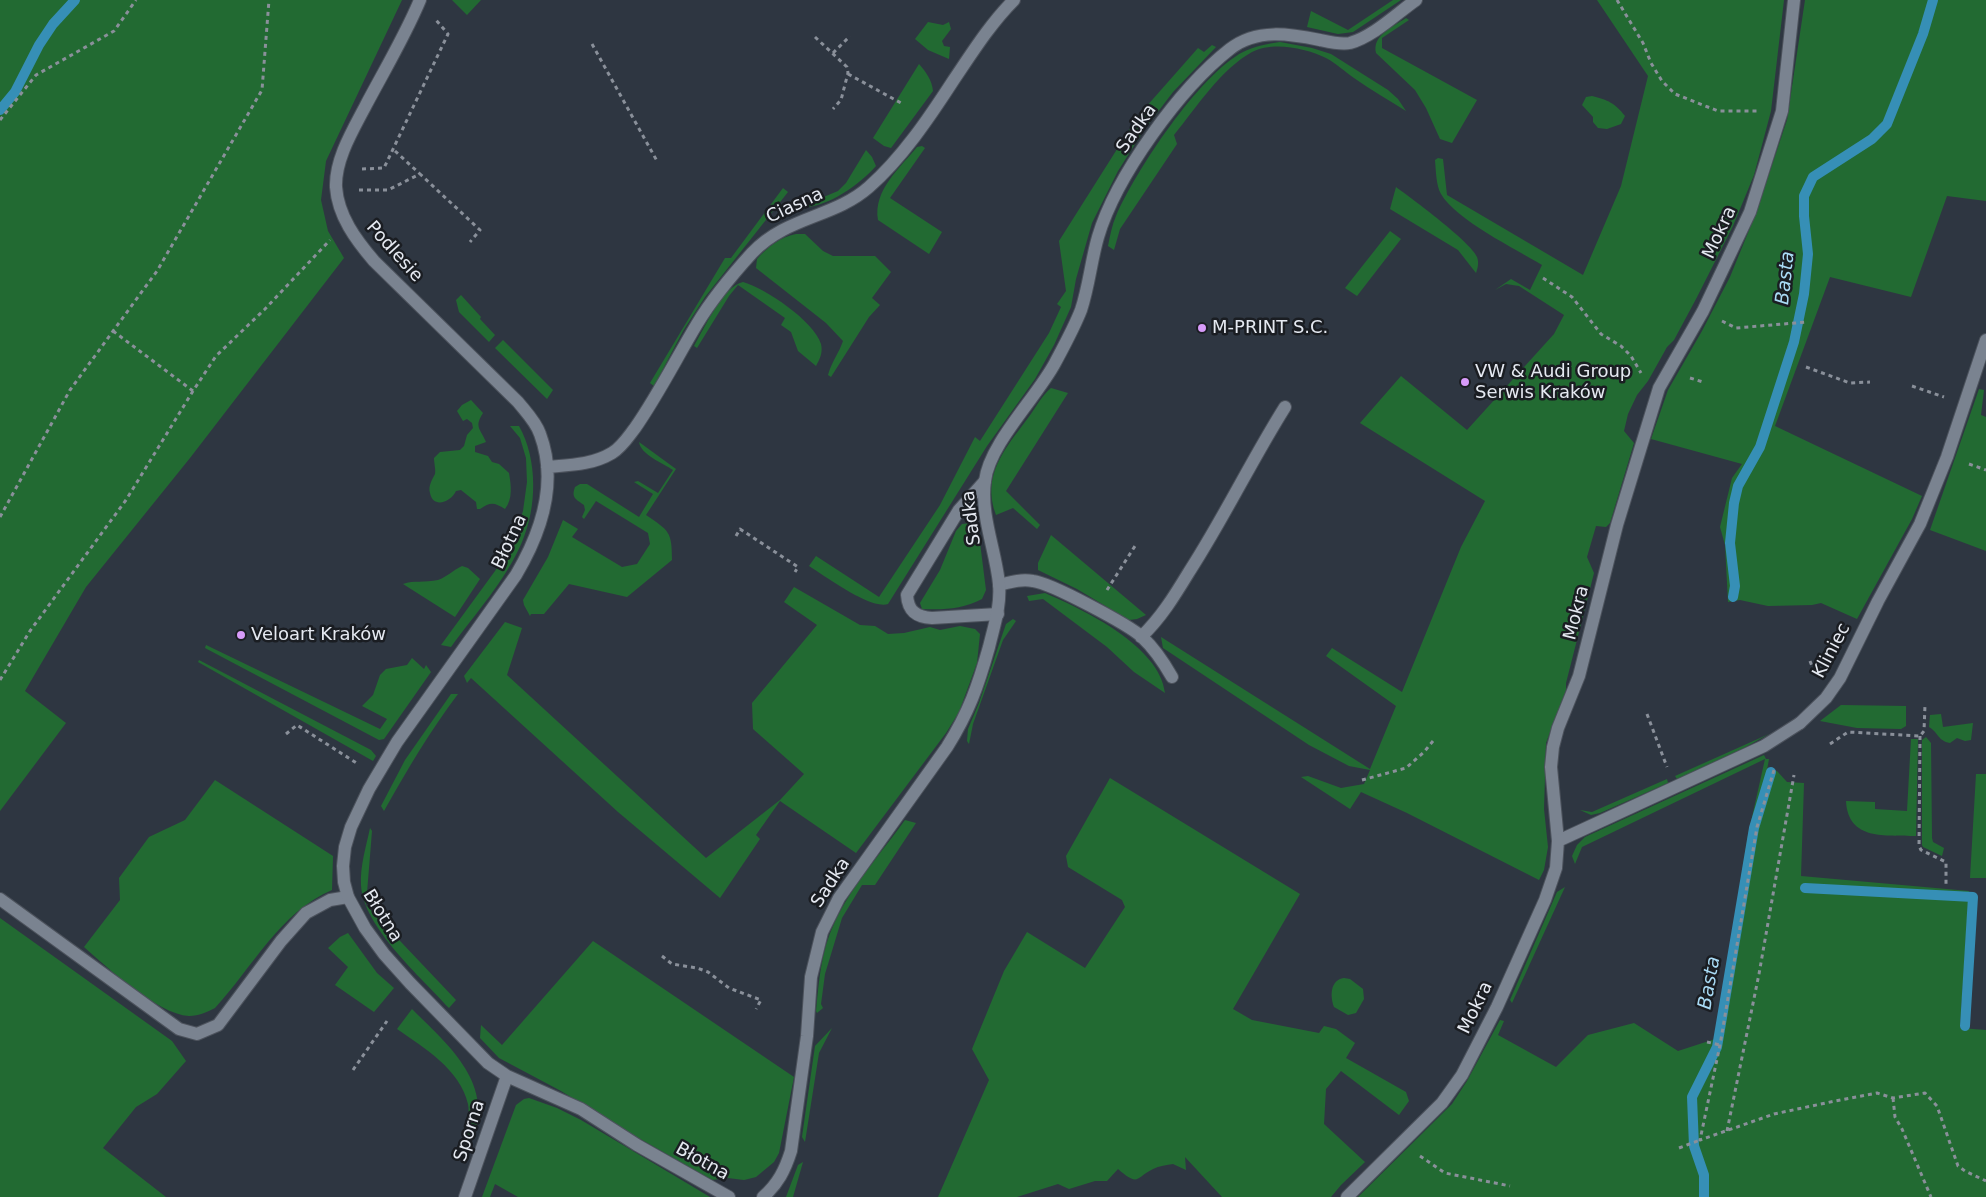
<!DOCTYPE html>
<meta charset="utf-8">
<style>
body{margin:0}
canvas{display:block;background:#2e3641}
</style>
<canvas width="1986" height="1197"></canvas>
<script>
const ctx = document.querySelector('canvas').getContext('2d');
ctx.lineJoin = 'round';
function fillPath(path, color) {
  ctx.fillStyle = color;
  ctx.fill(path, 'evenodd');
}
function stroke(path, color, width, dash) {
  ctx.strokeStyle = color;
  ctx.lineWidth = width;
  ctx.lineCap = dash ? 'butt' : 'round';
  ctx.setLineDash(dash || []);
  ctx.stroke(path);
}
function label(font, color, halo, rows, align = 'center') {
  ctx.font = font + ' "DejaVu Sans",sans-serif';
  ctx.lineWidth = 5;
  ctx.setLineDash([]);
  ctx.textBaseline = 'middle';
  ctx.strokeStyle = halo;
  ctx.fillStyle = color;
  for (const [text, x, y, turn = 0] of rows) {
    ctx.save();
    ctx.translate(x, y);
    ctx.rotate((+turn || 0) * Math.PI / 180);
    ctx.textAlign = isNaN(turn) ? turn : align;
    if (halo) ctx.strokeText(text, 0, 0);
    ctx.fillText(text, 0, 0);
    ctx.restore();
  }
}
fillPath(new Path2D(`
 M0 0H402L326 161 321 200 328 231 344 258 190 458 86 587 25 691 66 723 0 811Z
 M452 0H481L467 15Z
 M1393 0H1401L1353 32 1338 34 1307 27 1311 11 1348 30Z
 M1597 0H1784L1771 111 1754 175 1733 226 1696 299 1674 340 1667 347 1648 381 1637 395 1628 414 1624 431 1634 443 1610 523 1606 527 1596 526 1587 557 1594 573 1566 683V690L1546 743 1544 809 1548 847 1544 870 1539 880 1407 813 1361 792 1350 809 1301 777 1308 776 1341 788 1364 784 1370 770 1349 766 1309 745 1163 648 1161 637 1370 769 1396 706 1326 656 1332 648 1402 692 1461 547 1485 501 1360 423 1401 376 1467 430 1554 334 1564 315 1519 286 1506 284 1495 290 1511 279 1530 290 1542 265C1516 249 1456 220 1441 194 1436 185 1436 171 1435 160L1438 158 1443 159 1447 195 1583 275 1621 186 1648 76Z
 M1805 0H1986V201L1947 196 1911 297 1830 277 1775 426 1922 496 1912 519 1857 619 1821 603 1812 605 1768 606 1740 600 1728 602 1725 545 1720 527 1732 478 1742 464 1651 439 1668 390 1702 331 1730 277 1756 213 1787 120Z
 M1406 18 1409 20 1382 38V48L1477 100 1452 143 1440 139 1426 108 1415 90 1376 53C1372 35 1393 27 1406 18Z
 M928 22 943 25 949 22 951 29 942 41 944 46 950 47 949 59 928 50 915 39Z
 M1280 42 1312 48 1331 54 1388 90 1398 99 1406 111C1389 100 1371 90 1354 78 1345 72 1336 63 1326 58 1306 48 1273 41 1252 52 1221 69 1196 108 1174 135L1177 144 1120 229 1114 250 1108 246C1110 236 1112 225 1116 216 1136 170 1199 75 1243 52 1255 46 1267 44 1280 42Z
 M1212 45 1216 47 1173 92 1144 130 1118 171 1092 223 1076 279 1071 307 1054 345 1035 379 987 446 888 604C871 610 825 576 809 566L816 556 879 597 940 505 975 437 980 441 1049 333 1061 307 1057 304 1066 291 1059 241 1138 116 1198 48 1204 52Z
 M919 64C926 72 932 80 933 91L891 148 884 146 873 138Z
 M1592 96C1608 100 1615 103 1625 116L1621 124 1607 129 1598 128 1593 122V117L1582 105 1586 97Z
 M922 146 925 148 890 198 942 232 929 254 878 220C873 190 900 168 917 147Z
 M866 150 872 157 876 166C859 185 825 210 798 207L799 204 802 206 838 191 846 183Z
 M1396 187C1411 198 1471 242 1477 257 1479 262 1478 268 1476 273L1458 250 1390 209Z
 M783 188 788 192 705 297 683 331 654 386 650 383 725 258H731Z
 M1390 231 1401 239 1357 296 1345 288Z
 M796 234H805L823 251 833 256H875L891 272 872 298 880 305 869 317 831 377 828 375C832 361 839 353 843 341L826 323 756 268 757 259C768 247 780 237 796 234Z
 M743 282C765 288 814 321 821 344 823 352 820 359 816 366L798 351 791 332 781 325 785 318 738 285 729 296 697 348 694 346C704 329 723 286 743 282Z
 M461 295 481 317 480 319 495 335 489 342 459 312 456 300Z
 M503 340 553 390 547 399 495 348Z
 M1051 388 1068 393 1006 491 1040 525 1037 529 1013 508 996 515C981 475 1005 449 1028 418 1035 409 1042 395 1051 388Z
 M1979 389 1984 390 1981 415 1986 417V551L1930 530Z
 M471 400 483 413C474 427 480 428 486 442L475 446V452L488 456 492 462 499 464 509 473C511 485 513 499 505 509 495 503 491 501 480 509H477L476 502 461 490 456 491C451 502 433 509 430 493 428 486 432 480 435 474 436 470 434 463 434 458L440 452 460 450 464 446 467 435 473 428 472 423 467 419 463 421 457 411 462 405Z
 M510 426H519C538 460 537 507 522 542 506 580 475 614 451 647L441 645 495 571 512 545 523 511 527 482 526 458 520 438Z
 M639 442 676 469 646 515C669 531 672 531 672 560L627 597 569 584 544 614H531L530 616 524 605 523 600 548 557 563 520 578 529 572 537 622 567 637 564 650 544 648 533 596 501 584 519 582 517 585 510 584 505C576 499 571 498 575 487L580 484H587L639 517 653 494 634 482 638 481 658 493 673 470C663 463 641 455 639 442Z
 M971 523 979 535 986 590 982 599C963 609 944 610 922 609L920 603 940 570 956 531 962 524Z
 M1051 535 1146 615 1137 619 1129 620 1077 589 1038 570V563Z
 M462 566 468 568 480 579 455 617 403 584C414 580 425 583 438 580 447 577 453 570 462 566Z
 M794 587 860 625 875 626 888 634 904 633 930 627 940 630 960 626 975 629 980 634 977 663 959 712 946 733 856 853 780 801 756 835 760 839 720 898 618 812 471 678 467 683 464 676 505 622 522 628 507 675 706 858 780 800 804 774 753 729 752 703 817 625 784 602Z
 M1045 593C1084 610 1160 646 1165 693L1134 672 1107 647 1043 599 1029 601 1027 596Z
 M1013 619 1016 621 1003 640 973 724 969 744 967 741 968 729 979 703 1006 624Z
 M206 645 380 729 387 719 362 706 373 695 380 675 386 669 407 665 412 658 424 669 426 665 431 672 384 739 379 740 205 648Z
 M199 660 371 750 376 756 373 761 198 662Z
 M451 694H458C430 731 407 770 384 811L381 806 405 760Z
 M1841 705 1906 706V726L1901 729 1857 728 1820 721Z
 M1941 714 1943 727 1973 723 1971 740 1965 741 1957 738 1950 743C1938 741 1938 732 1929 727L1930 715Z
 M1769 734 1744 748 1677 779 1675 776Z
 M1926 737 1931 743 1932 838 1933 842 1944 848 1942 856 1923 847 1922 845V740Z
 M1911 739H1918L1916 836C1886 835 1848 841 1846 801L1875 802V809L1907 811Z
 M1764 755 1766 759H1769L1767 770 1777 771 1787 782 1804 783 1801 876 1969 891 1960 1028 1986 1030V1197H1358L1452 1104 1467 1081 1500 1020 1504 1021 1498 1035 1556 1067 1588 1035 1634 1023 1678 1051 1715 1039 1748 835 1765 759 1582 847 1575 864 1572 856 1577 845 1585 837Z
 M1976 774H1986V878H1970Z
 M1110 778 1300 894 1233 1009 1252 1020 1319 1033 1324 1026 1336 1029 1355 1043 1346 1058 1406 1092 1409 1101 1399 1115 1341 1071 1326 1089 1324 1124 1365 1162 1341 1185 1331 1197H1222L1185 1157 1186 1170 1173 1164C1167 1165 1159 1166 1153 1169 1135 1178 1139 1187 1118 1169L1107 1181H1095L1069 1189 1058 1184 1017 1197H938L989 1080 972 1049 1004 971 1027 932 1085 968 1125 907 1122 900 1068 867 1066 856Z
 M1667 779 1668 783 1600 813 1591 815 1580 810 1592 812Z
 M215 780 333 856 332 890C280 912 252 968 215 1008 207 1012 199 1016 189 1016 157 1014 108 968 84 947L120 900 119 878 149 837 185 820Z
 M905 820 916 823 875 885H862L842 918 825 974 821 1004 823 1008 817 1013 816 1011C819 981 821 951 834 924 850 888 882 852 905 820Z
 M370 828 372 831 366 905 456 1000 449 1008C422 978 363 927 361 885 360 866 366 847 370 828Z
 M1565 887 1512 1003 1510 1000 1557 892Z
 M0 918 172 1041 186 1061 157 1094 136 1107 103 1148 166 1197H0Z
 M348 933 377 973 394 988 374 1012 335 985 348 967 328 948 340 937Z
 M593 941 794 1077 779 1153 774 1162 756 1177 744 1180 728 1178 712 1180 635 1136 561 1091 499 1058 480 1038 481 1025 502 1045Z
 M1344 978 1350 979 1363 989 1364 999 1356 1013 1348 1015 1334 1007C1330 996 1330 980 1344 978Z
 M412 1009C446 1043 493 1081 474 1136L465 1135C467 1125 470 1114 468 1104 460 1069 424 1048 397 1029Z
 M832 1028 819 1053 805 1142 802 1137 815 1046Z
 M529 1098 557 1108 581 1120 710 1197H518L495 1184 490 1197H482L516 1105 524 1099Z
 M803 1162 793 1197H786L798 1165Z`), '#226a32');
stroke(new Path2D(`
 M0 110 15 92 39 45 53 24 75 0
 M1733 597 1735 586 1730 543 1734 503 1738 486 1760 447 1794 342 1804 294 1808 254 1804 216V196L1813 177 1872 139 1887 124 1923 34 1933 0
 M1805 888 1973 897 1965 1026
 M1704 1197V1175L1694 1146 1692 1097 1717 1047 1754 828 1771 772`), '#368fb6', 10);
const lane = new Path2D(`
 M985 481 959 510 907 595C908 611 916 617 932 618L998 614
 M999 585C1011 582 1021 579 1033 581 1051 583 1129 625 1142 637 1155 649 1164 663 1172 677
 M1141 637C1161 618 1175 595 1189 572 1224 518 1251 461 1285 407
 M1800 723 1826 698 1840 678 1878 601 1920 524 1947 457 1986 340
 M1558 841 1551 767 1553 747 1558 728 1579 676 1617 525 1659 388 1703 311 1750 212 1782 111 1794 0
 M0 899 179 1029 197 1034 218 1025 281 941 306 913 330 900 348 897`);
const street = new Path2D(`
 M420 0C405 36 384 71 366 105 353 130 335 159 336 187 338 216 356 240 374 261L518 402C526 412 536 422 540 434 558 482 541 533 516 575L397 742 369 789 351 827 345 847 343 866 344 882 348 897 365 928 384 954 410 983 488 1063 507 1076 581 1109 637 1145 729 1197
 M547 467C570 465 592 465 612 453 622 447 628 437 635 428 658 395 676 359 697 324 712 299 732 275 752 253 787 216 834 218 869 187 902 158 929 118 953 81 972 53 990 24 1014 0
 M465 1197 507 1076
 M763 1197C778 1184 785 1170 791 1151L807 1036 811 977 822 932 839 898 947 747C969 712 978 686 989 647 994 626 1001 606 999 584 996 551 980 515 985 481 989 444 1037 397 1055 363 1064 346 1074 328 1081 310 1089 286 1091 261 1098 237 1116 176 1180 88 1230 49 1257 28 1290 34 1320 40 1329 42 1341 45 1350 43 1374 36 1396 14 1416 0
 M1347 1197 1442 1103 1462 1075 1497 1007 1545 900 1556 868 1558 841 1764 746 1800 723`);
stroke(lane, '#4c525c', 14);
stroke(street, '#4c525c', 14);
stroke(new Path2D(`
 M1617 0 1643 43 1651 63 1662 81 1675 94 1718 111H1760
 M815 37 847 67 848 73 841 100 833 109
 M592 44 657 161
 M833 53 850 36
 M848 74 901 103
 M0 120 36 75 114 31 136 0
 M395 151 420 174
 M362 169 384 168 448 34 436 20
 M359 190H388L420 174 480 230 470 242
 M1543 278 1572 297 1601 334 1621 346 1631 356 1641 373
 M1722 321 1736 328 1807 322
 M113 331 193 391
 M1806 367 1850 383 1870 382
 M1690 378 1703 382
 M1912 386 1944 397
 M1969 464 1986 470
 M0 517 70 390 157 271 262 90 269 0
 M736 536 740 529 798 567 795 572
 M1107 590 1135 546
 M1810 661 1815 674
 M0 680 30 631 126 500 193 391 216 356 265 309 330 240
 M1647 714 1667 767
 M286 734 297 725 358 764
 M1920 736 1919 846 1921 850 1946 862V886
 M1830 744 1848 732 1920 736 1924 731 1925 705
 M1774 770 1757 827 1720 1045 1700 1140 1774 1114 1835 1101 1877 1093 1893 1098 1925 1093 1937 1106 1958 1166 1965 1171 1986 1181
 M1362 780 1406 768 1424 752 1433 741
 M662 956 672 964 697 968 708 972 729 988 761 1000 756 1009
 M1707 1042 1720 1045
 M353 1070 387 1021
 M1893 1098 1895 1117 1902 1129 1931 1197
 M1727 1131 1759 974 1794 775
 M1679 1148 1700 1140
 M1420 1156 1445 1173 1510 1186`), '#8a909a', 3, [4, 4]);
stroke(lane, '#7a8390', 12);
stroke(street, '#7a8390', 12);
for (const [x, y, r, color] of [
 [1202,328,5,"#d79bf9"],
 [1465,382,5,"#d79bf9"],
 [241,635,5,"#d79bf9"]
]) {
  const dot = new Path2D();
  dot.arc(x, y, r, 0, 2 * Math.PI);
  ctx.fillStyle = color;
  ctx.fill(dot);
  stroke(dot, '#1a1d22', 2);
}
label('18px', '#e5e9f1', '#1a1d22', [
 ["Sadka",1137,129,-55],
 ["Ciasna",795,206,-25],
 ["Mokra",1720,233,-65],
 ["Podlesie",394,252,48],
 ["Sadka",972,518,-97],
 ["Błotna",510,542,-65],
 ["Mokra",1577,613,-76],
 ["Kliniec",1832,651,-62],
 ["Sadka",831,883,-57],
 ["Błotna",382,916,58],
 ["Mokra",1476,1008,-64],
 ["Sporna",470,1131,-72],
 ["Błotna",702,1162,29]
]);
label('18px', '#e5e9f1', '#1a1d22', [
 ["M-PRINT S.C.",1212,328],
 ["VW & Audi Group",1475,372],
 ["Serwis Kraków",1475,393],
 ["Veloart Kraków",251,635]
], 'left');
label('italic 19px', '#a9dbf5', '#1a1d22', [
 ["Basta",1786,278,-84],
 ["Basta",1710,983,-80]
]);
</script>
